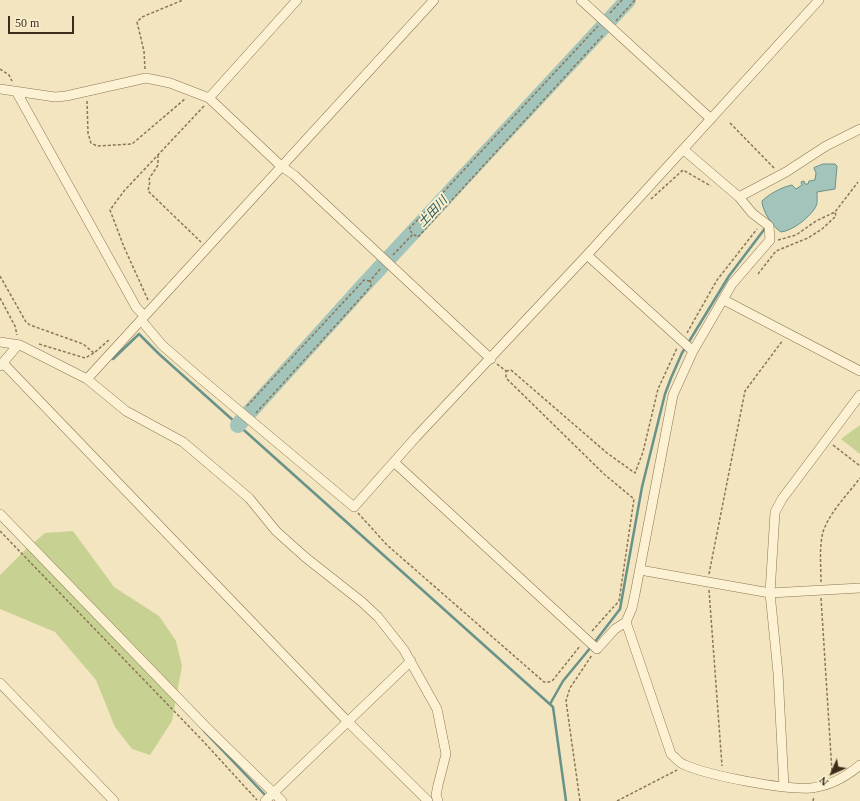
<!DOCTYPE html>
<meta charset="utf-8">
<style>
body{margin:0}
#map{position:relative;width:860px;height:801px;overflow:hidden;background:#f2e5bf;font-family:"Times New Roman",serif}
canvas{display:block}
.north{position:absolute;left:812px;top:753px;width:40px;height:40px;-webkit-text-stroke:3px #f9efcf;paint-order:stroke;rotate:225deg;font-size:11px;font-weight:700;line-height:16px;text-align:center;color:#3b2c1b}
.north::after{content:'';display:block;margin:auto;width:14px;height:18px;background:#3b2c1b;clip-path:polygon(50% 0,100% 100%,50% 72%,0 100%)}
.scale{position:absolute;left:8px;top:16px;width:66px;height:18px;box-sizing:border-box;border:2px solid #3b2c1b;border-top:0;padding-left:5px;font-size:12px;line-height:14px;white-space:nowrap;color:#3b2c1b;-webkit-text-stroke:3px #f9efcf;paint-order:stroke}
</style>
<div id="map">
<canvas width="860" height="801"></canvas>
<div class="north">N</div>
<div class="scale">50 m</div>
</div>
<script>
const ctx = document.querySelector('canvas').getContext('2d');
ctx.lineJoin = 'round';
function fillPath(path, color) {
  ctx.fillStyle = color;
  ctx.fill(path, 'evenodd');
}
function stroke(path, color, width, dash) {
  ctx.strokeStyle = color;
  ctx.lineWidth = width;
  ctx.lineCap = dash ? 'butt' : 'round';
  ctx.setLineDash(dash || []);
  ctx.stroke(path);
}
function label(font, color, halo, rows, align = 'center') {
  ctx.font = font + ' "Times New Roman","Noto Sans JP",serif';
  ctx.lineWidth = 4;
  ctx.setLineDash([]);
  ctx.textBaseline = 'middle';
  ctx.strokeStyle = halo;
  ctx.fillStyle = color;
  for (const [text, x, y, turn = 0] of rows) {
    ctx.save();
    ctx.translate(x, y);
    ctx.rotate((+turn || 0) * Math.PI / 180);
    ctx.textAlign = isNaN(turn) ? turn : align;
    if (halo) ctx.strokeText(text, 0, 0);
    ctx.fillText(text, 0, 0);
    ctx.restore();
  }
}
fillPath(new Path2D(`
 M860 425V454L841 439Z
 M73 531 114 587 159 616 176 641 182 666 172 721 150 755 132 749 115 727 96 680 55 632 0 609V575L26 549 45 533Z`), '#c7d192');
const water = new Path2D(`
 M823 164H835L837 166 835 189 817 192C817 198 818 204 815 208 809 218 792 231 781 232 773 227 762 211 762 201 769 194 782 187 792 185L796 189 802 185 801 182 804 181 805 184H808L809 181 815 180 816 173 814 168Z`);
fillPath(water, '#a2c4bb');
stroke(water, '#68928a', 1);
stroke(new Path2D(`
 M113 359 139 334 159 354 553 707 566 801
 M594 643 620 609 642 487 665 394 671 378 682 353 729 276 766 227
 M550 704 563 681 591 647
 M204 731 267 797`), '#68928a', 2.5);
stroke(new Path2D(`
 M238 425 364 285 628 0`), '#a2c4bb', 16);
const minor = new Path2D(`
 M581 0 711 119
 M0 89 55 97 66 96 146 78 170 83 209 98 281 166 294 175 491 359
 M16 91 136 307 144 316
 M209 98 297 0
 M739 197 786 172 826 146 860 129
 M587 255 693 351
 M724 300 860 371
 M141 320 162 345 200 378 354 507 416 437 587 255 819 0
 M0 342 20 345 87 379 126 411 183 442 249 498 276 531 305 557 362 602 378 617 404 650 437 709 446 754 438 785 436 795 438 801
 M3 363 348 722 428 801
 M0 366 18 345
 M87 379 434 0
 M395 463 597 649 615 629 626 622 632 608 635 594 673 395 693 351 732 284 770 240 769 226 752 213 739 197 684 150
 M0 514 206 727 282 801
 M640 570 770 593 860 588
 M626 622 671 754C675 757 679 763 685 765 711 776 783 790 811 788 829 786 846 777 860 765
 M0 683 114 801
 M784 787 778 673 770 593 775 512 782 499 860 395
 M265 801 411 661`);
stroke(minor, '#8d7555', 10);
stroke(new Path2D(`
 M610 13 622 0
 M616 21 635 0
 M0 69 9 75 12 81
 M145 69 144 51 137 22 142 17 183 0
 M87 101 88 133 91 143 97 146 132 144 186 98
 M730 123 775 169
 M158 155V165L149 179 150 181 148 191 201 242
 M651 199 683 170 711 186
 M412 233 409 229 598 26
 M778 240 796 235 816 221 835 212 858 182
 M393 255 413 234 418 237 604 34
 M758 274 776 251 808 238 822 229 836 216 835 212
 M0 276 26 322 30 325 83 344 94 353 110 339
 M0 298 15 326 17 335
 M148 300 124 247 110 210 124 191 204 106
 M687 333 717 280 757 229
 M39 344 85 358 94 353
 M497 364 506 371V378L604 474 634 499 619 601 591 632
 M506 371 511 370 607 453 635 473 643 452 658 389 677 348
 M247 406 364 280 370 281
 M256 413 366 292 372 284 370 281 381 268
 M833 445 860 466
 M358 513 387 545 544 682H549L553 680 580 646
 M0 531 203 741 257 800
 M709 574 745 391 783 340
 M821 582C821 567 819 547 823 532 829 513 848 494 860 478
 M709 590 722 766
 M821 598 832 772
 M580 801 566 701 570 688 592 655
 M617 801 677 770
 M813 801 814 796`), '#8d7555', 1.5, [3, 2]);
stroke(minor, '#fcf2d3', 9);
label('italic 12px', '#295c5b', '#f9efcf', [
 ["土田川",433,212,-47]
]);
</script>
